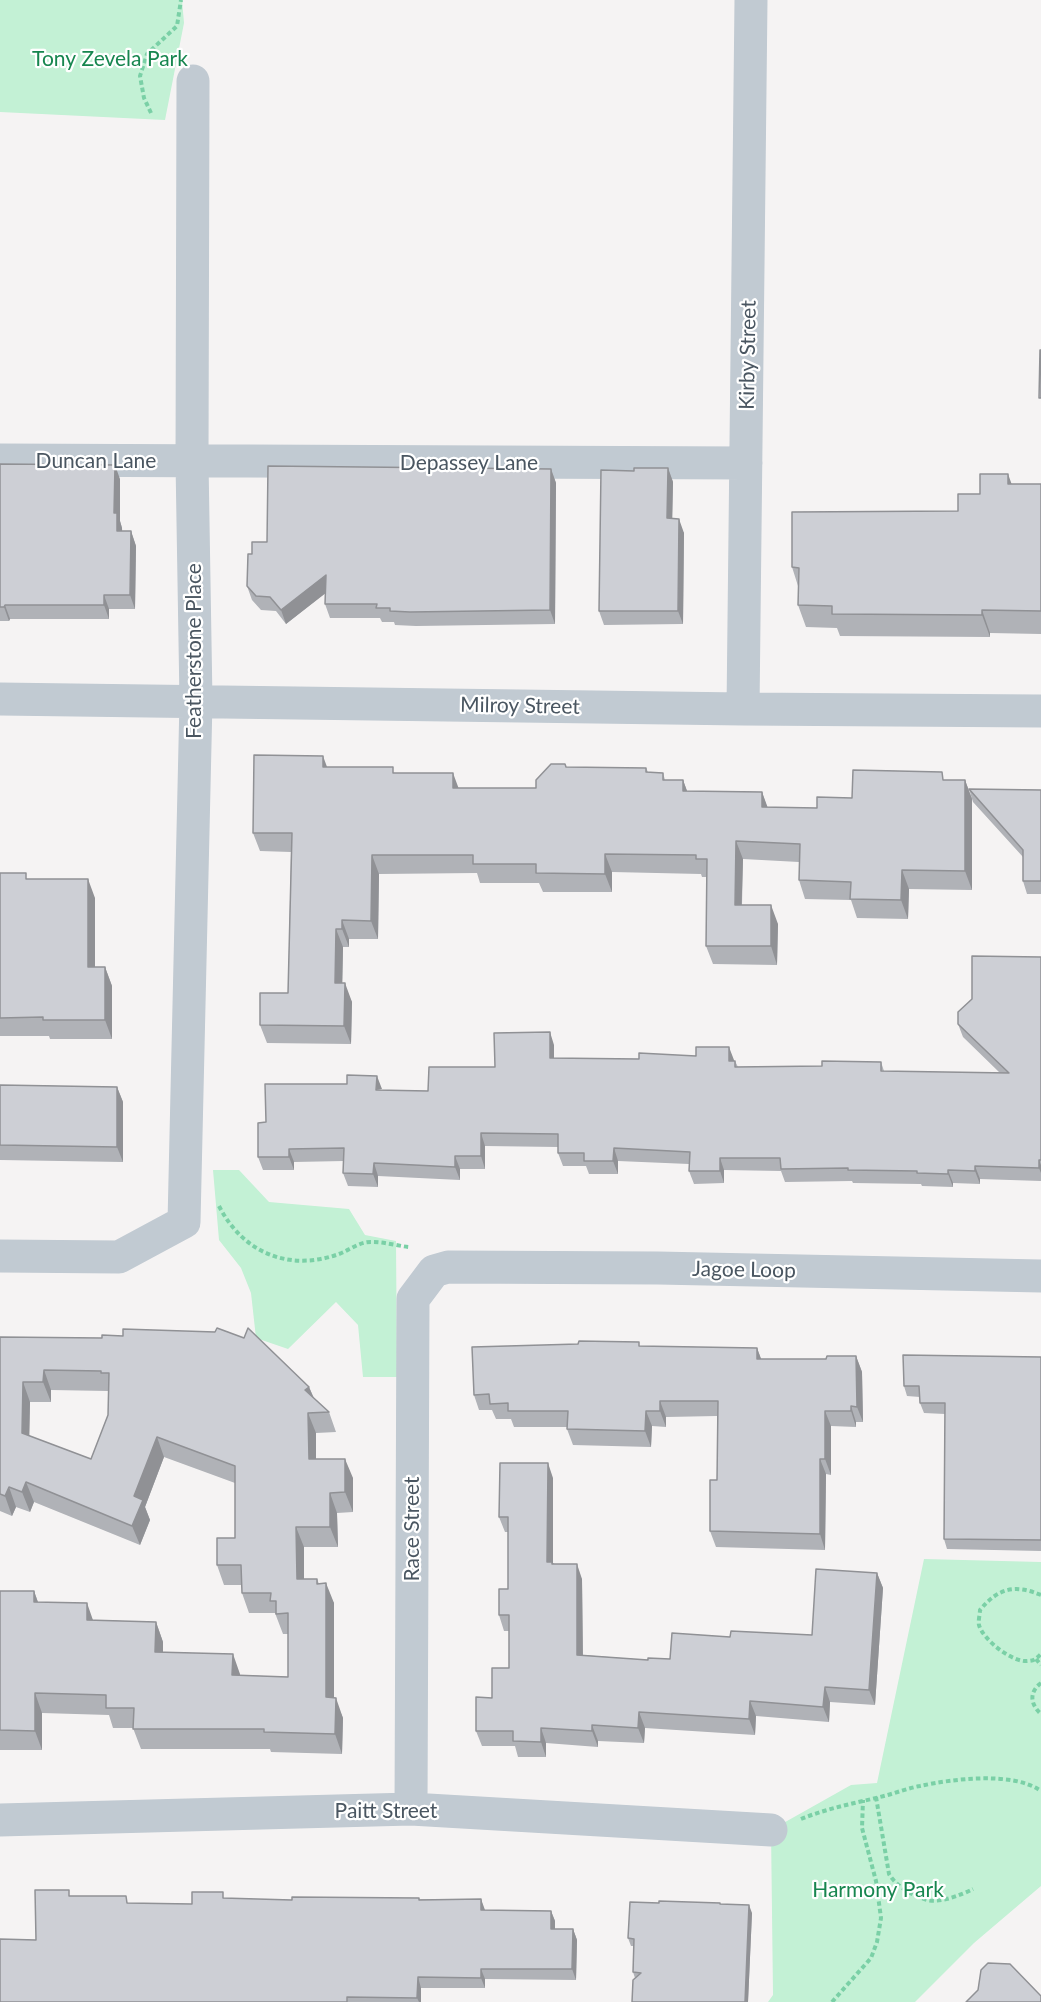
<!DOCTYPE html>
<style>
body{margin:0}
canvas{display:block;background:#f5f3f3}
</style>
<canvas width="1041" height="2002"></canvas>
<script>
const ctx = document.querySelector('canvas').getContext('2d');
ctx.lineJoin = 'round';
function fillPath(path, color) {
  ctx.fillStyle = color;
  ctx.fill(path, 'evenodd');
}
function stroke(path, color, width, dash) {
  ctx.strokeStyle = color;
  ctx.lineWidth = width;
  ctx.lineCap = dash ? 'butt' : 'round';
  ctx.setLineDash(dash || []);
  ctx.stroke(path);
}
function label(font, color, halo, rows, align = 'center') {
  ctx.font = font + ' Lato,sans-serif';
  ctx.lineWidth = 4.5;
  ctx.setLineDash([]);
  ctx.textBaseline = 'middle';
  ctx.strokeStyle = halo;
  ctx.fillStyle = color;
  for (const [text, x, y, turn = 0] of rows) {
    ctx.save();
    ctx.translate(x, y);
    ctx.rotate((+turn || 0) * Math.PI / 180);
    ctx.textAlign = isNaN(turn) ? turn : align;
    if (halo) ctx.strokeText(text, 0, 0);
    ctx.fillText(text, 0, 0);
    ctx.restore();
  }
}
fillPath(new Path2D(`
 M0 0H182L184 23 165 120 0 112Z
 M213 1170H239L269 1202 349 1209 365 1235 396 1241 397 1377H363L358 1325 336 1302 288 1349 256 1338 251 1293 241 1268 219 1240Z
 M924 1559 1041 1562V1886L974 1943 915 2002H768L773 1995 771 1830 851 1785 877 1783Z`), '#c3f1d5');
stroke(new Path2D(`
 M151 113 144 98 140 76 147 54 177 26 181 0
 M219 1206C243 1253 289 1272 339 1254 350 1250 360 1241 373 1242 385 1242 398 1246 409 1247
 M1041 1595C1015 1584 998 1588 980 1610 980 1614 978 1621 979 1625 983 1640 1013 1663 1028 1661 1034 1661 1037 1658 1041 1654
 M1036 1659 1041 1665
 M1041 1683C1029 1692 1030 1704 1041 1714
 M876 1797 889 1874C896 1886 913 1896 927 1900 941 1903 961 1895 973 1889
 M801 1819C828 1808 856 1803 884 1796 896 1793 908 1788 920 1786 952 1779 1013 1771 1041 1791
 M832 2002 871 1958 877 1942 881 1918 876 1881 862 1828 863 1800`), '#7ad0a6', 4, [4.5, 3]);
stroke(new Path2D(`
 M0 460 746 463
 M0 699 743 709 1041 711
 M743 709 751 0
 M0 1256 119 1257 184 1222 196 701 192 462 193 81
 M411 1809 413 1299 434 1271 448 1267 658 1268 1041 1276
 M0 1820 411 1809 771 1830`), '#c1cad2', 33);
fillPath(new Path2D(`
 M0 464 120 479V521L122 528V531H131L136 546 135 609H109V619H10L9 621H0Z
 M668 468 673 482 672 519 684 533 683 624 604 625 599 611 634 471Z
 M551 469 556 483 555 624 416 626 395 625 394 622H382L380 618H330L325 604V593L286 624 276 611 261 610 252 600 247 586 252 554 267 542Z
 M1012 484H1041V634L990 633V637L840 636 837 628 806 627 798 605V586L792 567 958 511 980 494Z
 M327 767 396 773 458 788H536L566 767 646 768 648 772 663 773 665 780H683L687 791 762 792 767 807 817 808 852 798 945 780H965L972 799V890L909 889 908 919 857 918 851 900 805 899 799 880V862L743 859 742 905 778 924 777 965 713 964 706 946 707 877H702L701 874 612 872V892H543L539 883H480L477 873 379 874 378 939H349V947H343L342 983 352 1002 351 1044 267 1043 260 1025 288 993 291 852 260 851 253 833Z
 M969 789 1041 790V894H1027L1023 881V857L973 802Z
 M0 873 28 879 95 898V967H105L112 986V1039H50L49 1036H0Z
 M1041 957V1181L980 1179V1184L953 1183V1187L922 1186 921 1184 853 1183 852 1181 785 1182 781 1171 724 1170V1183L694 1184 689 1171V1164L618 1161V1174H589L586 1166H563L558 1153V1147L485 1146V1169H460V1180L378 1176V1187L348 1186 343 1173 344 1161 294 1162V1170H263L258 1157 266 1122 347 1084 382 1090 428 1091 554 1045V1058L735 1061 738 1067 822 1066 881 1062 884 1071 1000 1073 963 1037 958 1024Z
 M0 1085 117 1087 123 1102V1162L0 1160Z
 M0 1337 309 1387 314 1398 329 1412 336 1432 316 1433V1459L353 1478V1512L337 1513 338 1547H304V1579H317L319 1584 334 1603V1698L343 1718 342 1754 271 1752 270 1749H141L133 1728H113L109 1715 42 1713V1750H0V1591H34L38 1602 93 1620 156 1622 163 1642V1653L240 1674V1675L288 1677V1634H283L275 1613H249L242 1593V1585H224L217 1565 235 1538V1483L164 1457 145 1507 150 1520 140 1545 34 1502 30 1512 16 1507 12 1516 0 1511ZM51 1390 108 1391 109 1393 108 1415 91 1459 29 1436 30 1402H51Z
 M640 1346 757 1348 761 1359H826L856 1356 862 1372 863 1422H856V1427L831 1426V1475L826 1474 825 1550 716 1547 710 1531 717 1480V1416L666 1417V1427L652 1426 651 1447 573 1445 567 1429V1427H514L511 1419H496L492 1410H479L474 1395Z
 M1041 1357V1551L947 1549 944 1539 945 1414 924 1413 920 1403V1397L907 1396 904 1386Z
 M553 1478V1563L582 1579 583 1655 648 1660 670 1659 730 1637 812 1635 877 1573 883 1588 875 1705 830 1702 829 1722 756 1716 755 1735 645 1728 644 1743 598 1741V1747L546 1743V1757H518L515 1746H482L476 1731 492 1698 509 1668V1631H504L499 1615 508 1589V1532H505L499 1517Z
 M71 1896 129 1903 192 1904 226 1899 292 1900 481 1899 484 1910 551 1911 555 1921V1929H573L577 1940 576 1980 485 1979V1988H421V2002H0L36 1940Z
 M721 1904 752 1913 748 2002H632L635 1978 633 1972 634 1946H631L628 1938Z`), '#b0b2b7');
fillPath(new Path2D(`
 M115 465 120 479V521L122 528 123 546 117 531 114 513Z
 M668 468 673 482 672 532 667 518Z
 M551 469 556 483 555 624 550 610Z
 M1008 474 1016 496 1008 484Z
 M679 519 684 533 683 624 678 611Z
 M131 531 136 546 135 609 130 595Z
 M326 575 331 589 286 624 281 610Z
 M104 595 109 609V619L104 605Z
 M5 605 10 619 9 621 4 607Z
 M982 610 990 633V637L982 615Z
 M323 756 330 775 323 767Z
 M453 773 460 792 453 788Z
 M683 780 690 799 683 791Z
 M965 780 972 799V890L965 871Z
 M762 792 769 811 762 807Z
 M736 841 743 859 741 924 735 905Z
 M605 854 612 872V892L605 874Z
 M372 855 379 874 378 939 371 921Z
 M902 870 909 889 908 919 901 900Z
 M88 879 95 898V986L88 967Z
 M771 905 778 924 777 965 771 946Z
 M342 920 349 939V947L342 929Z
 M336 929 343 947 342 1002 335 983Z
 M105 967 112 986V1039L105 1020Z
 M345 983 352 1002 351 1044 344 1026Z
 M550 1032 554 1045V1070L550 1058Z
 M729 1047 734 1060V1074L729 1061Z
 M377 1076 382 1089 376 1090Z
 M117 1087 123 1102V1162L117 1147Z
 M481 1133 485 1146V1169L481 1156Z
 M614 1148 618 1161V1174L613 1161Z
 M289 1149 294 1162V1170L289 1157Z
 M455 1156 460 1169V1180L455 1167Z
 M720 1158 724 1170V1183L720 1171Z
 M1039 1160 1041 1165V1173L1039 1168Z
 M374 1163 378 1176V1187L373 1174Z
 M975 1166 980 1179V1184L975 1171Z
 M948 1170 953 1183V1187L948 1174Z
 M757 1348 763 1364 757 1359Z
 M856 1356 862 1372 863 1422 857 1407Z
 M44 1370 51 1390V1402L43 1382Z
 M23 1382 30 1402 29 1453 22 1433Z
 M309 1387 317 1406 305 1390Z
 M660 1401 666 1417V1427L660 1411Z
 M851 1406 856 1422V1427L851 1411Z
 M646 1411 652 1426 651 1447 645 1431Z
 M825 1411 831 1426V1475L825 1459Z
 M308 1413 316 1433V1479L309 1459Z
 M157 1437 164 1457 145 1507 150 1520 140 1545 132 1526 134 1496Z
 M345 1459 353 1478V1512L345 1492Z
 M820 1459 826 1474 825 1550 820 1534Z
 M548 1463 553 1478V1563L558 1577 547 1562Z
 M26 1482 34 1502 30 1512 22 1492Z
 M9 1487 16 1507 12 1516 5 1496Z
 M330 1493 337 1513 338 1547 330 1527Z
 M296 1527 304 1547V1599L297 1579Z
 M577 1564 582 1579 583 1670 577 1655Z
 M877 1573 883 1588 875 1705 869 1690Z
 M326 1583 334 1603V1717L326 1697Z
 M34 1591 41 1611 34 1602Z
 M87 1603 94 1623 87 1620Z
 M156 1622 163 1642V1672L155 1652Z
 M233 1654 240 1674V1695L232 1675Z
 M825 1687 830 1702 829 1722 823 1707Z
 M35 1693 42 1713V1750L35 1731Z
 M336 1698 343 1718 342 1754 335 1734Z
 M750 1701 756 1716 755 1735 749 1719Z
 M639 1712 645 1728 644 1743 638 1728Z
 M592 1725 598 1741V1747L592 1731Z
 M541 1728 546 1743V1757L541 1742Z
 M481 1899 485 1910H481Z
 M749 1905 752 1913 748 2002H745Z
 M551 1911 555 1921V1940L551 1929Z
 M573 1929 577 1940 576 1980 572 1969Z
 M481 1969 485 1979V1988L481 1978Z
 M418 1977 421 1988V2002H419L417 1998Z`), '#909195');
const building = new Path2D(`
 M1040 350H1041V398H1039Z
 M0 464 115 465 114 513H117V531H131L130 595H104V605H5L4 607H0Z
 M268 466 551 469 550 610 410 612 390 611V608H376L377 604H325L326 575 281 610 270 597 256 596 247 586 248 554H252V542H267Z
 M634 468H668L667 518 679 519 678 611H599L601 470 634 471Z
 M980 474H1008V484H1041V611L982 610V615L832 614V606L798 605 799 568 792 567V512L958 511V494H980Z
 M254 755 323 756V767H393V773H453V788H536V780L551 764H565L566 767 646 768V772L663 773V780H683V791L762 792V807L817 808V797L852 798 853 770 942 772 943 780H965V871L902 870 901 900 850 899 851 882 799 880 800 844 736 841 735 905H771V946H706L707 859H696V855L605 854V874L536 873V864H473V855H372L371 921 342 920V929H336L335 983H345L344 1026 260 1025V993H288L292 833H253Z
 M969 789 1041 790V881H1023V850Z
 M0 873H26V879H88V967H105V1020H43V1017L0 1018Z
 M972 956 1041 957V1160H1039V1168L975 1166V1171L948 1170V1174L917 1173V1171L848 1170V1168L781 1169 780 1158H720V1171H689L690 1152 614 1148 613 1161H584V1153H558V1134L481 1133V1156H455V1167L374 1163 373 1174 343 1173 344 1148 289 1149V1157H258V1123L266 1122 265 1084H347V1075L377 1076 376 1090 428 1091 429 1067H495L494 1033 550 1032V1058L639 1059V1053L696 1056V1047H729V1061H735V1067L822 1066V1061L881 1062V1071L1009 1073 958 1024V1012L972 999Z
 M0 1085 117 1087V1147L0 1145Z
 M217 1328 244 1338 248 1328 309 1387 305 1390 329 1412 308 1413 309 1459H345V1492L330 1493V1527H296L297 1579H317V1584L326 1583V1697L336 1698 335 1734 264 1732V1729H133L134 1708H106V1695L35 1693V1731L0 1730V1591H34V1602L87 1603V1620L156 1622 155 1652 233 1654 232 1675 288 1677V1613L276 1614V1601H270L271 1593H242L241 1565H217V1538H235V1466L157 1437 134 1496 143 1500 132 1526 26 1482 22 1492 9 1487 5 1496 0 1494V1337L102 1338V1335L123 1336V1329L215 1332ZM44 1370 101 1371V1373H109L108 1415 91 1459 22 1433 23 1382H43Z
 M579 1341 639 1342V1346L757 1348V1359H826L827 1356H856L857 1407 851 1406V1411H825V1459H820V1534L710 1531V1480H717L718 1401H660V1411H646L645 1431 567 1429 568 1411H508V1403L490 1404 489 1394 474 1395 472 1347 578 1344Z
 M903 1355 1041 1357V1540L944 1539 945 1403H920L919 1386H904Z
 M500 1463H548L547 1562H552V1564H577V1655L648 1660V1658L670 1659 672 1633 730 1637 731 1631 812 1635 816 1569 877 1573 869 1690 825 1687 823 1707 750 1701 749 1719 639 1712 638 1728 592 1725V1731L541 1728V1742L513 1741V1731H476V1697L492 1698V1668H509V1615H499V1589H508V1517H499Z
 M35 1890H69V1896H126L127 1903 192 1904V1892H223V1898L292 1900V1897L419 1898V1900L481 1899V1910L551 1911V1929H573L572 1969H481V1978L418 1977 417 1998 347 1997V2002H0V1939L36 1940Z
 M659 1901 720 1903V1904L749 1905 745 2002H632L633 1980 641 1973 633 1972 634 1939 628 1938 630 1902 659 1903Z
 M988 1963 1010 1964 1041 1996V2002H966L978 1990 981 1970Z`);
fillPath(building, '#cdcfd5');
stroke(building, '#909195', 1.5);
label('21px', '#17864f', '#fff', [
 ["Tony Zevela Park",110,59],
 ["Harmony Park",878,1890]
]);
label('21px', '#4a5661', '#fff', [
 ["Kirby Street",748,355,-89],
 ["Duncan Lane",96,461],
 ["Depassey Lane",469,463],
 ["Featherstone Place",194,651,-90],
 ["Milroy Street",520,706,1],
 ["Jagoe Loop",744,1270,1],
 ["Race Street",412,1529,-90],
 ["Paitt Street",386,1811]
]);
</script>
